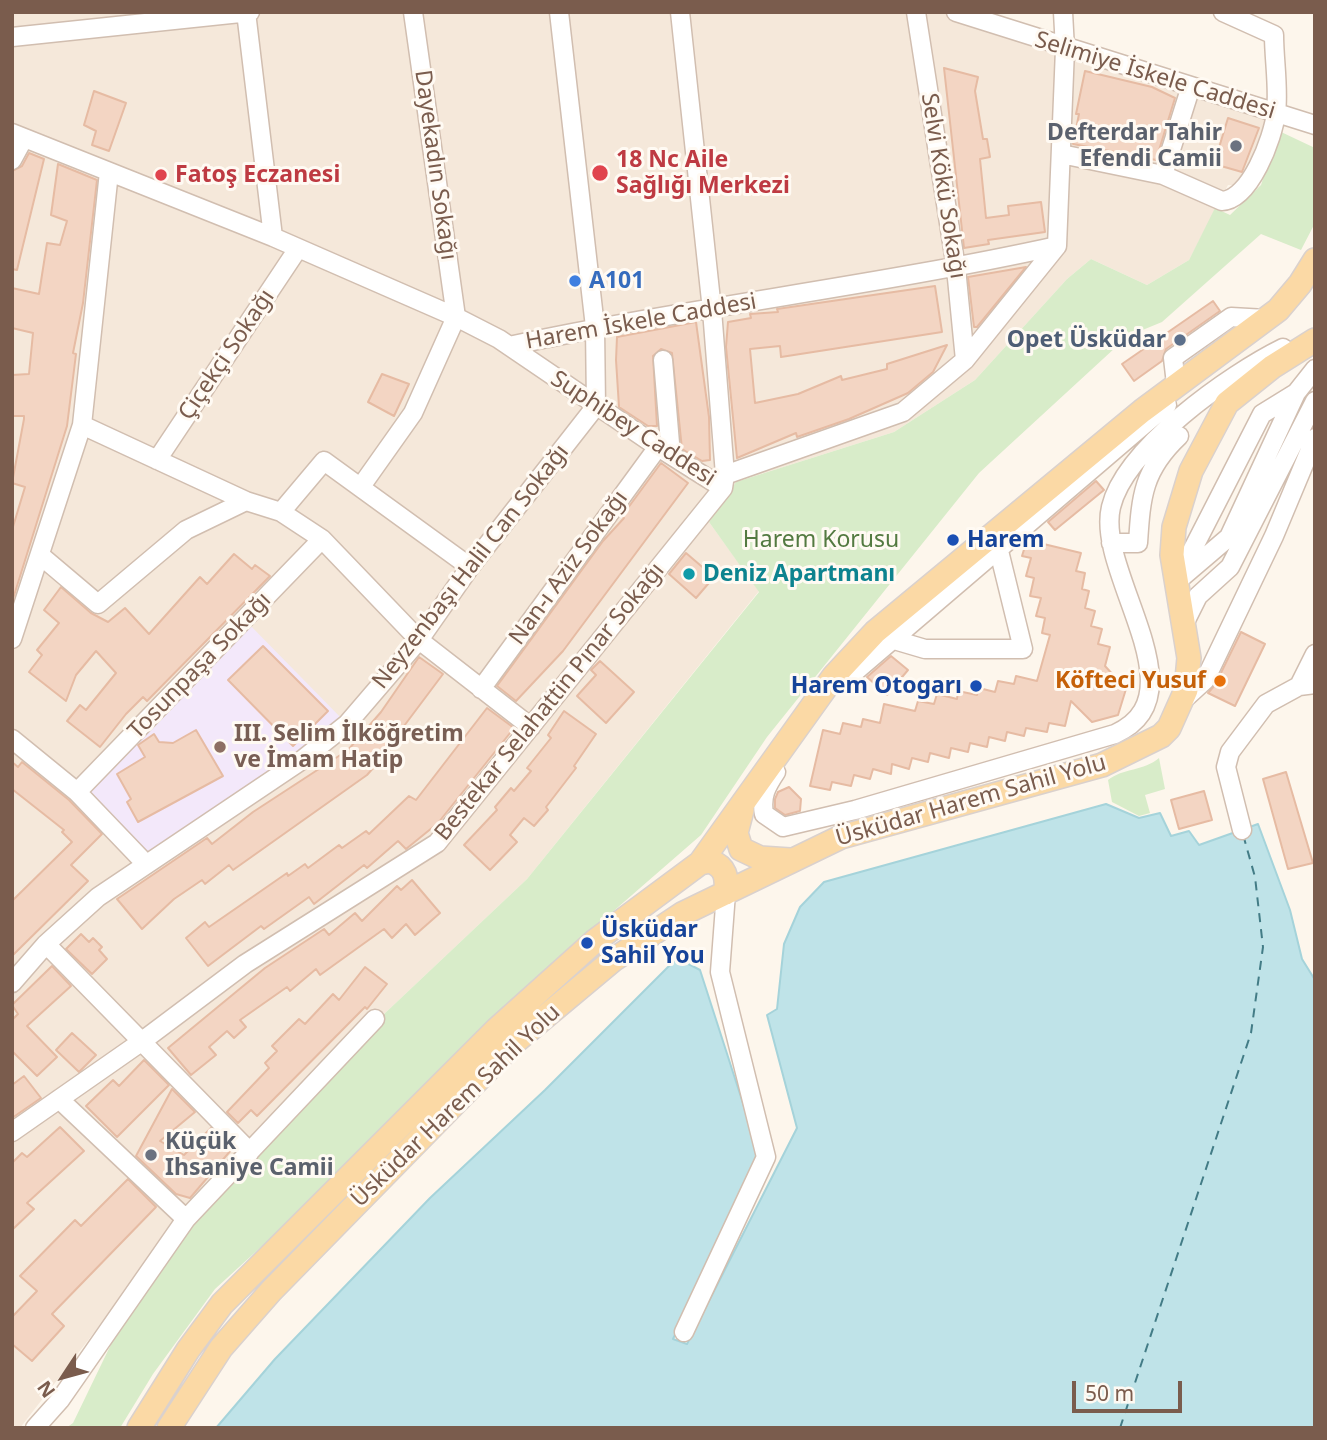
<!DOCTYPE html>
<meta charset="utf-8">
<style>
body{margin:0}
#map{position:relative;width:1327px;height:1440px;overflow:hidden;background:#fdf6ec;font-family:"Noto Sans",sans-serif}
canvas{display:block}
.frame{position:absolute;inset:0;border:14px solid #7a5c4d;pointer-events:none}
.north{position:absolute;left:28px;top:1342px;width:70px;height:70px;-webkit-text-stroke:5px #fffaf3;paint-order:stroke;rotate:234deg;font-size:19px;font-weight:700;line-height:28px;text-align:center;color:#7a5c4d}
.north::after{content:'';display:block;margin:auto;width:24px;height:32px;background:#7a5c4d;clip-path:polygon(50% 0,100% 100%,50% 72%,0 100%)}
.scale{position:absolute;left:1072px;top:1381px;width:110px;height:32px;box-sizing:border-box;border:4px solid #7a5c4d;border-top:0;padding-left:9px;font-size:21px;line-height:24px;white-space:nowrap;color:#7a5c4d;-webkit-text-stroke:5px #fffaf3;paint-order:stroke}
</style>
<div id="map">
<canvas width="1327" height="1440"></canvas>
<div class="frame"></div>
<div class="north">N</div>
<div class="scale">50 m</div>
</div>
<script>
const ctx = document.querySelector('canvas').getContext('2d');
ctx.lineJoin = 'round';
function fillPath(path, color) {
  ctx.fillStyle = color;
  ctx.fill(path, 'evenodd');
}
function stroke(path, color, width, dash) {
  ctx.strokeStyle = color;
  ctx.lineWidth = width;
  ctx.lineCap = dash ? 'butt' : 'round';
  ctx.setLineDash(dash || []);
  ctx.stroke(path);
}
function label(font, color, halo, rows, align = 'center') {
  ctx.font = font + ' "Noto Sans",sans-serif';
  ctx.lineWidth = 6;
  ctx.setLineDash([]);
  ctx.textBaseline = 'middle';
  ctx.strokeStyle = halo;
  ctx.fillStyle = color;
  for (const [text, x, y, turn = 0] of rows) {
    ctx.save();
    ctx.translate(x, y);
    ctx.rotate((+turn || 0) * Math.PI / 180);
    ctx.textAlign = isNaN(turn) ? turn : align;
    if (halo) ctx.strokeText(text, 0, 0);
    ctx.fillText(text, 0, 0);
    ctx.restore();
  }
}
fillPath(new Path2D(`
 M12 12H948L1273 119 1247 186 1228 185 1189 260 1147 285 1091 259 1067 279 975 380 894 432 736 482 709 522 759 591 527 879 383 1015 376 1010 186 1214 20 1428H12Z`), '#f5e8da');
fillPath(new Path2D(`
 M244 619 347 724 146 864 77 792Z`), '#f3e8fa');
fillPath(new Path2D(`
 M1279 131 1315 148V223L1301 250 1261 234 1162 322 1128 336 979 473 767 737 701 835 586 935 319 1194 215 1289 153 1374 120 1428H66L73 1423 116 1334 194 1219 383 1015 527 879 759 592 709 522 736 482 894 432 975 380 1067 279 1091 259 1147 285 1189 260 1215 208 1230 215 1261 185Z
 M1159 758 1165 789 1145 795 1150 813 1139 816 1112 802 1108 780C1123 768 1144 771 1159 758Z`), '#d8ecc9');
const water = new Path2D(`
 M1106 804 1139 818 1160 813 1171 836 1189 831 1199 845 1258 824 1290 910 1302 959 1315 980V1428H216L275 1359 430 1198 545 1090 677 958 700 970 760 1156 673 1339 687 1344 797 1128 767 1015 777 1009 784 944 800 907 824 882Z`);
fillPath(water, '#bfe3e8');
stroke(water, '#a5d3da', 2);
stroke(new Path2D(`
 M1120 1428 1251 1033 1263 947 1255 877 1244 838`), '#437c86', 2, [9, 7]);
const building = new Path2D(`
 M944 68 978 77 975 91 983 139H987L990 157 980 159 986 218 1009 215 1008 206 1041 202 1045 232 988 240 989 244 964 248Z
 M1085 71 1152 87 1175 98 1156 160 1073 144 1079 114H1076Z
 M94 91 126 103 109 151 92 145 96 131 84 125Z
 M1228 118 1259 128 1242 172 1214 164Z
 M29 153 44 159 17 270 12 269V171L22 166Z
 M58 164 97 180 83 303 73 353 76 354 67 426 12 602V530L25 487 12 483 24 419V416H12V375L29 374 33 333 12 328V288L39 294 47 243 60 245 67 221 51 215Z
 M1026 267 977 327H974L968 277Z
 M935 286 942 332 781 357 780 346 750 349 755 403 798 394 841 376 842 380 887 369V364L947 345 933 372 908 393 849 419 797 437 796 433 737 458 726 347 728 322 751 318 750 314 778 312 777 309Z
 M1213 301 1220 311 1166 349 1162 361 1134 381 1122 364Z
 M696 322 709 417 710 460 702 461 682 449 672 353 661 349 653 356 657 426H648L619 407 616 360 617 337Z
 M382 374 409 384 394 416 368 402Z
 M661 463 688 483 563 651 516 701 497 686 603 541 624 518 622 516Z
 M1096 481 1104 490 1055 530 1048 522Z
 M1027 540 1081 553 1076 571 1085 573 1082 589 1089 591 1085 608 1095 611 1091 626 1102 629 1098 644 1110 647 1105 666 1126 689 1118 715 1092 722 1071 701 1065 726 1049 723 1047 732 1026 728 1024 736 1007 732 1005 741 989 737 987 747 970 743 968 752 951 748 949 758 930 753 928 762 912 758 909 769 892 764 891 774 873 769 870 779 854 775 851 786 832 782 830 790 810 786 823 730 840 734 843 723 861 727 863 719 880 723 884 704 915 711 918 701 934 704 937 694 957 699 958 691 977 695 979 688 995 692 998 681 1014 684 1016 676 1037 681 1050 635 1042 633 1045 618 1036 616 1041 598 1030 596 1034 578 1026 576 1031 558 1022 556Z
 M686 553 714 577 696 598 669 574Z
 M234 554 252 569 255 565 270 576 147 701 143 697 126 714 100 747 67 721 80 705 86 710 116 673 96 651 76 675 66 701 29 672 42 655 37 650 59 623 44 610 61 587 91 613 108 622 125 608 149 634 200 577 207 584Z
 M1241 632 1265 644 1235 706 1208 693 1215 685Z
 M263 646 328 711 293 746 228 680Z
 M891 656 908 670 887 695 867 677Z
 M419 657 443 674 395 738 398 740 367 775 233 870 229 865 205 884 202 880 174 899 142 929 117 899 207 838 212 844 253 812 348 750 381 712Z
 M600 661 634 692 606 723 577 696 596 675 591 670Z
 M487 708 514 728 438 823 406 849 398 841 367 868 364 865 314 904 309 897 264 929 261 926 208 966 186 938 205 922 209 927 287 873 288 876 305 864 308 868 339 845 342 848 366 831 369 834 409 796 416 800Z
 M564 711 596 734 574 766 576 768 546 807 548 810 534 826 524 818 510 835 517 842 490 870 464 845 497 810 495 807 511 788 514 791 531 771 527 768 551 738 548 735Z
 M196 730 223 776 138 822 127 802 131 799 117 774 145 757 138 745 154 734 159 742 173 743Z
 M12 762 18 767 22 762 69 800 102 834 71 865 88 881 12 956V901L72 842 62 832 64 830 12 789Z
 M1286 772 1313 863 1288 869 1263 779Z
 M789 787 801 799 800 811 785 815 775 808V799L778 792Z
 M1204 791 1212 820 1179 829 1171 800Z
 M412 880 440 913 415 935 406 924 392 938 384 929 320 975 316 969 290 991 287 987 240 1020 246 1027 234 1038 227 1031 209 1047 216 1055 191 1075 168 1048 265 968 324 929 329 935 355 913 362 921 397 886 401 890Z
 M81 934 89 942 93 938 102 947 99 950 107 959 92 974 66 949Z
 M52 966 71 986 27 1026 57 1057 37 1076 12 1051V1020L18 1014 12 1005Z
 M365 967 387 984 367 1009 365 1007 257 1116 251 1110 238 1123 227 1112 269 1068 265 1063 277 1051 272 1046 299 1019 305 1024 333 994 339 1000Z
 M72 1033 96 1055 79 1072 56 1050Z
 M144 1060 169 1085 117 1137 86 1106 113 1080 119 1086Z
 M24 1076 41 1098 12 1118V1085Z
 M172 1089 195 1112 160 1141 184 1155 211 1128 232 1149 190 1198 176 1194 136 1156Z
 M60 1127 84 1151 27 1203 34 1209 12 1230V1163L22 1153 27 1157Z
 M128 1179 156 1207 52 1314 64 1326 32 1361 12 1344V1317L37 1291 20 1276 75 1220 81 1226Z`);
fillPath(building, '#f3d5c3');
stroke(building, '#e6bba3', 2);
const minor = new Path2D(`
 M246 12 273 237
 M413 12 456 317
 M559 12 595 327 596 406
 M680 12 712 310 725 475
 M916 12 956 268 965 360
 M956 12 1315 125
 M12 37 250 12
 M12 133 273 237 456 317 499 339 658 447 723 488
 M1061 154 1163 175 1222 201C1250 200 1273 138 1276 113 1279 88 1274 60 1274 35L1223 12
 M12 160 24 138
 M1163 175 1191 86
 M509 346C691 307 875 286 1057 246
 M663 360 671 455
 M1176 384 1173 358 1231 317 1266 319
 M82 425 246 501 281 512 322 539 419 640 531 727
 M157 460 297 250
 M362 485 413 413 456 317
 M281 512 324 461 470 567
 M1111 543H1138C1141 496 1143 470 1179 436
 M40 555 98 604 186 530 246 501
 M1179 576 1262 414 1296 393
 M1175 583 1229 537 1296 393 1315 369
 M1184 624 1198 596 1230 567 1315 401
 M12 639 82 425 109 172
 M891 639 925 649H1023L998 547
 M843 682 1167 405
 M1299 686 1315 654
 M481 689 658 447
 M1182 701 1205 680 1274 536 1315 438
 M12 739 77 792 146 864
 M776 772C766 787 761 796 764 814L783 827 855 810 1115 734C1203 695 1095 573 1111 507 1125 448 1230 374 1283 348
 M77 792 322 539
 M1242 830 1226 767 1230 752 1266 704 1299 686 1315 684
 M46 944 250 1152
 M12 983 46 944 98 897 302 760 347 724 419 640 470 567 596 406
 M59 1099 186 1219
 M12 1132 141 1042 245 964 437 843 723 488 725 475 903 412 965 360 1057 246 1065 49 1063 12
 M684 1332 766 1157 720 972 726 893
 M35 1428 60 1400 186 1219 375 1019`);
const major = new Path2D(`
 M742 810 736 833 741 849 760 858 790 860
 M700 863 710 861C726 867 727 877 726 893
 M139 1428 188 1350 222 1304 497 1029 595 941 700 863 834 676 875 632 1142 411 1278 310 1300 284 1315 260
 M169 1428 221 1348 271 1291 516 1041 613 960 682 914 841 837 1102 765 1161 736 1169 728 1186 690 1189 658 1172 555 1174 527 1191 471 1227 403 1272 367 1315 340`);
stroke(minor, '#d1beb0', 21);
stroke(major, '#dad1cd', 26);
stroke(minor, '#fff', 18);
stroke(major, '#fbd9a5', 23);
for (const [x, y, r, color] of [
 [1236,146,7,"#6b7280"],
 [600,173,9,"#e0444e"],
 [161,175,7,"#e0444e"],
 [575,281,7,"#3f7fe0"],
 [1180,340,7,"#5c6f8a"],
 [953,540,7,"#1a4fb4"],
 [689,574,7,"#0f9aa8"],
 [1220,681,7,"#e8710a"],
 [976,686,7,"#1a4fb4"],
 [220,747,7,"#8d6e63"],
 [587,943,7,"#1a4fb4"],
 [151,1155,7,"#6b7280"]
]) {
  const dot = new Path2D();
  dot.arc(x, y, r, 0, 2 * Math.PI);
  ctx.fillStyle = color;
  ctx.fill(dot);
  stroke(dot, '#fffaf3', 2.5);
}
label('23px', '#7a5c4d', '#fffaf3', [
 ["Selimiye İskele Caddesi",1155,76,17],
 ["Dayekadın Sokağı",435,165,82],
 ["Selvi Kökü Sokağı",943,186,81],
 ["Harem İskele Caddesi",641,322,-10],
 ["Çiçekçi Sokağı",227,355,-56],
 ["Suphibey Caddesi",633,429,33],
 ["Neyzenbaşı Halil Can Sokağı",471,567,-52],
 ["Nan-ı Aziz Sokağı",569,568,-54],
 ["Tosunpaşa Sokağı",200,666,-46],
 ["Bestekar Selahattin Pınar Sokağı",550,702,-51],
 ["Üsküdar Harem Sahil Yolu",971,801,-16],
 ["Üsküdar Harem Sahil Yolu",456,1106,-44]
]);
label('bold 23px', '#5b616d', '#fffaf3', [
 ["Defterdar Tahir",1222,133],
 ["Efendi Camii",1222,159],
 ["Küçük",165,1142,"left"],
 ["Ihsaniye Camii",165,1168,"left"]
], 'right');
label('bold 23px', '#be3a42', '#fffaf3', [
 ["18 Nc Aile",616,160],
 ["Sağlığı Merkezi",616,186],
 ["Fatoş Eczanesi",175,175]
], 'left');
label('bold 23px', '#366cbe', '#fffaf3', [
 ["A101",589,281]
], 'left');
label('bold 23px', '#4e5e75', '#fffaf3', [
 ["Opet Üsküdar",1166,340]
], 'right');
label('23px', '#537a41', '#fffaf3', [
 ["Harem Korusu",821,540]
]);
label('bold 23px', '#164399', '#fffaf3', [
 ["Harem",967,540],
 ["Harem Otogarı",962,686,"right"],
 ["Üsküdar",601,930],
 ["Sahil You",601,956]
], 'left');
label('bold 23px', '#0d838f', '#fffaf3', [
 ["Deniz Apartmanı",703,574]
], 'left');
label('bold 23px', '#c56008', '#fffaf3', [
 ["Köfteci Yusuf",1206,681]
], 'right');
label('bold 23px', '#785e54', '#fffaf3', [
 ["III. Selim İlköğretim",234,734],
 ["ve İmam Hatip",234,760]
], 'left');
</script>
